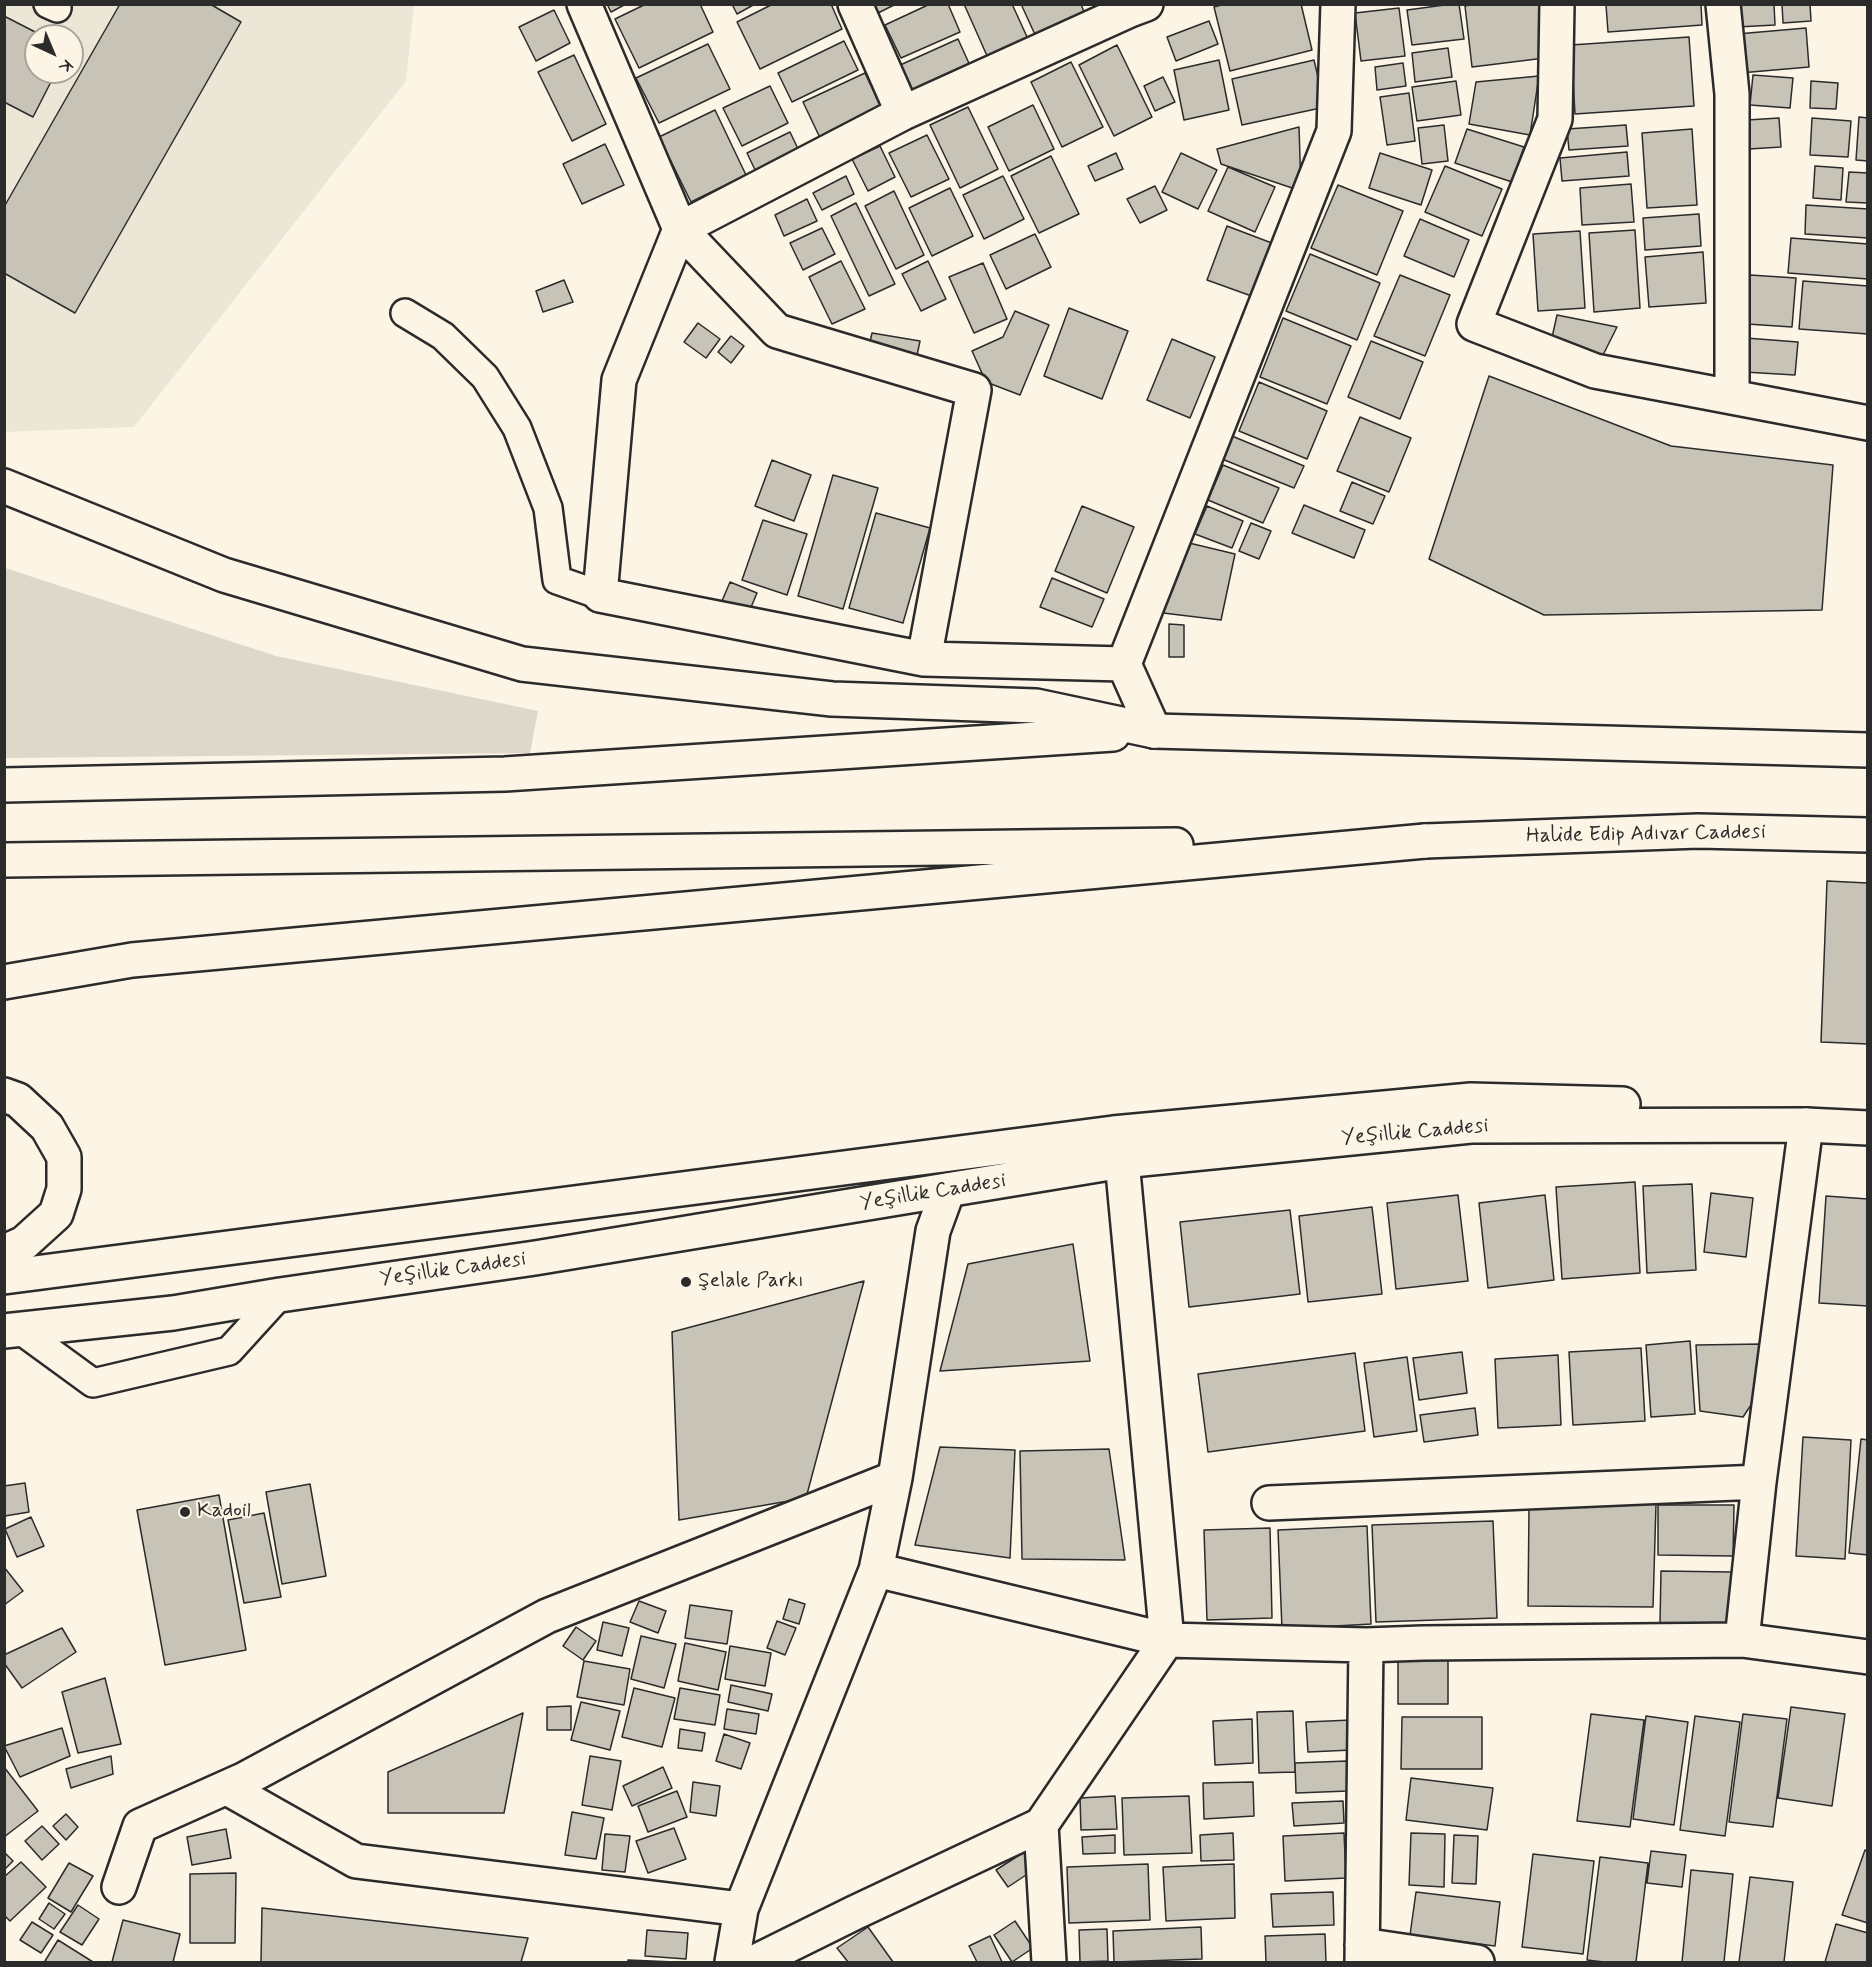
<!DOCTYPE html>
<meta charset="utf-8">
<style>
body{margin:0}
#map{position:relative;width:1872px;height:1967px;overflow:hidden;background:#fcf5e5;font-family:Mynerve,sans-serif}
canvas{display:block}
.frame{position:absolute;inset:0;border:6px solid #2b2b2b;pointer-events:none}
.north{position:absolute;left:24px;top:24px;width:60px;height:60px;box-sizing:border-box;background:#fcf5e5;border:2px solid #a8a49b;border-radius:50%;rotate:136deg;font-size:16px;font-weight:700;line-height:24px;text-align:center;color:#2b2b2b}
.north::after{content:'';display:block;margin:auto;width:21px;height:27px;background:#2b2b2b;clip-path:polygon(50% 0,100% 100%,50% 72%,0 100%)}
</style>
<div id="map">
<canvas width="1872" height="1967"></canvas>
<div class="frame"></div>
<div class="north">K</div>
</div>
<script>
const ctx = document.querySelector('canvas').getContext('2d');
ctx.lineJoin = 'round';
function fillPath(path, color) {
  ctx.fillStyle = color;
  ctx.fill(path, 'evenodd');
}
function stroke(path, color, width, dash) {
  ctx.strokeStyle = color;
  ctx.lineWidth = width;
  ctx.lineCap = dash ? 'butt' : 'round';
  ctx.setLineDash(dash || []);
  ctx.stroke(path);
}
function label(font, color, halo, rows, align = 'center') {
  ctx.font = font + ' Mynerve,sans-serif';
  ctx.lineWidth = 4.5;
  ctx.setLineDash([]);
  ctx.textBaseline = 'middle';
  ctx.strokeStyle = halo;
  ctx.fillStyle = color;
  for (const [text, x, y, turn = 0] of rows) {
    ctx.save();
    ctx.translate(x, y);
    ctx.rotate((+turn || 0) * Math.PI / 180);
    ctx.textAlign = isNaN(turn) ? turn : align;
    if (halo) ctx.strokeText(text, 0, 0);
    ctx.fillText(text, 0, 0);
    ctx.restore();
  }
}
fillPath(new Path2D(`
 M4 5H414L406 81 134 427 5 432ZM36 36H72V72H36Z`), '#ece6d7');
fillPath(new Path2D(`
 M5 568 276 656 538 711 530 753 5 758Z`), '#ded8ca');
const building = new Path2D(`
 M120 4H210L241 22 75 313 4 273V207Z
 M607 4H626L611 12Z
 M646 4H700L713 32 639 68 615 19Z
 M732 4H755L737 14Z
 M773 4H831L842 29 760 69 737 22Z
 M874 4H896L878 13Z
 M930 4H948L960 32 901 58 885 25Z
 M964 4H1012L1028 39 988 58Z
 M1021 4H1081L1086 17 1037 39Z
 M1225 4H1301L1312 50 1230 71 1214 7Z
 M1452 4H1459L1464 39 1412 45 1407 10Z
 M1476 4H1539L1545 58 1472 67 1465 6Z
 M1701 4 1702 25 1608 32 1606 5Z
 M1736 4H1774L1775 25 1737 27Z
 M1782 4H1810L1811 21 1783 23Z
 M1399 8 1405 56 1361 61 1355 13Z
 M554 10 570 43 536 61 519 27Z
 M4 16 43 36H36V72H56L33 117 4 102Z
 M1209 21 1218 44 1176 61 1167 37Z
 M1806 28 1809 67 1740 73 1737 34Z
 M1689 37 1694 106 1575 114 1571 45Z
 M958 39 972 70 912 98 898 66Z
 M844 41 858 70 792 102 778 73Z
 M708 44 730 89 659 123 636 78Z
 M1117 45 1152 117 1114 136 1079 65Z
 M1448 48 1452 77 1415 82 1412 53Z
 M574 55 606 124 572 141 538 72Z
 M1219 60 1229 110 1184 120 1174 70Z
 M1314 60 1325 107 1242 125 1232 79Z
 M1071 62 1103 127 1062 147 1031 82Z
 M1403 63 1406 86 1377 90 1375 67Z
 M865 73 884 113 822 142 803 102Z
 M1753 75 1793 78 1790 108 1750 105Z
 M1539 76 1530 135 1469 124 1476 82Z
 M1163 77 1175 102 1155 111 1144 86Z
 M1456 81 1461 115 1417 121 1412 87Z
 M1811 81 1838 83 1836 109 1810 108Z
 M770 86 788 123 742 146 723 108Z
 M1409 93 1415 141 1387 145 1380 97Z
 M1033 105 1054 149 1009 171 988 127Z
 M968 107 998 169 960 188 930 125Z
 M715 110 746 175 691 202 659 137Z
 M1859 117 1868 118V161L1856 160Z
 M1779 118 1781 147 1749 149 1747 120Z
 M1812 118 1851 121 1848 157 1810 155Z
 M1444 125 1448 161 1422 164 1418 128Z
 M1626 125 1628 146 1569 150 1567 129Z
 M1299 127 1301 191 1221 164 1217 149Z
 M1467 129 1524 147 1512 182 1455 163Z
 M1692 129 1697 205 1647 208 1642 133Z
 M790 132 800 153 757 174 747 153Z
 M927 135 949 179 911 197 889 153Z
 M605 144 624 185 582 204 563 164Z
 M880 146 895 177 868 191 852 159Z
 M1627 152 1629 176 1562 181 1560 158Z
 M1116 153 1123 169 1095 181 1088 166Z
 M1181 153 1217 170 1198 209 1162 192Z
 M1380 153 1432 170 1421 205 1369 188Z
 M1051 156 1079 214 1039 233 1011 176Z
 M1445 166 1502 189 1482 236 1425 212Z
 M1815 166 1843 168 1841 200 1813 198Z
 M1228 167 1275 187 1255 232 1208 211Z
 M1849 172 1868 173V203L1846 202Z
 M846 176 854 194 822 210 813 193Z
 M1003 176 1024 219 984 239 963 195Z
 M1631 184 1634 222 1582 225 1580 188Z
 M1338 185 1403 211 1377 275 1311 248Z
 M1155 186 1167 210 1140 223 1127 199Z
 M950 188 973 236 932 256 909 208Z
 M894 191 924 255 896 269 865 206Z
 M807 199 817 221 784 236 775 215Z
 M856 203 895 284 869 296 831 216Z
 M1806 205 1868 209V238L1805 234Z
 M1699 214 1701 246 1645 250 1643 218Z
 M1420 219 1469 240 1454 277 1404 256Z
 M1227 226 1277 245 1257 298 1207 280Z
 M822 228 835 254 803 270 790 243Z
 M1635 230 1640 308 1594 312 1589 233Z
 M1580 231 1585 308 1538 311 1533 234Z
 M1035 234 1051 267 1006 289 990 255Z
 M1791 238 1868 244V279L1788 273Z
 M1703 252 1706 303 1649 307 1645 257Z
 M1310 254 1380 283 1357 340 1286 311Z
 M841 261 865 309 832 324 809 277Z
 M928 261 946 299 921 311 902 274Z
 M983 263 1007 319 974 333 949 277Z
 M1400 275 1450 295 1425 356 1374 336Z
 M1750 275 1796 278 1792 327 1747 324Z
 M564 280 573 302 543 312 536 291Z
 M1803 281 1868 286V334L1799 329Z
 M1069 308 1128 331 1102 399 1044 376Z
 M1015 311 1049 325 1020 395 986 382 972 351 1003 337Z
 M1557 315 1617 327 1600 361 1551 342Z
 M1283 318 1351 346 1327 404 1260 377Z
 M698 323 720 339 706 358 684 342Z
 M872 333 920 341 916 360 868 351Z
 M731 336 744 346 731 363 718 352Z
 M1746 338 1798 342 1795 375 1744 372Z
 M1172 339 1215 357 1190 418 1147 400Z
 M1371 341 1423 362 1400 419 1348 397Z
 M1489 376 1671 446 1833 465 1822 610 1544 615 1429 559Z
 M1259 382 1327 411 1307 459 1239 431Z
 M1360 417 1411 438 1389 492 1337 471Z
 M1232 436 1304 466 1294 488 1222 459Z
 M772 460 811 475 794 521 755 506Z
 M1223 465 1279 488 1263 523 1208 500Z
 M833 475 878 488 843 609 798 596Z
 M1352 482 1385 496 1373 524 1340 511Z
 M1304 505 1365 530 1354 558 1292 533Z
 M1082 506 1134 527 1107 593 1055 571Z
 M1207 506 1243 521 1232 548 1195 534Z
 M876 513 930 528 903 623 849 608Z
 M763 520 807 534 787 595 742 580Z
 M1251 523 1271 531 1259 559 1239 551Z
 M1185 542 1235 554 1221 620 1155 612Z
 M1052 578 1104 599 1092 627 1040 607Z
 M730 582 757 593 749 612 722 601Z
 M1169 624 1184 625V657H1169Z
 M1827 881 1868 883V1044L1821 1042Z
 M1635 1182 1640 1273 1562 1279 1556 1187Z
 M1692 1184 1696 1270 1647 1273 1643 1186Z
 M1711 1193 1753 1198 1746 1257 1704 1252Z
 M1458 1195 1468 1281 1396 1289 1387 1203Z
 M1545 1195 1554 1280 1488 1288 1479 1203Z
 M1826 1196 1868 1199V1306L1819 1303Z
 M1372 1207 1382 1294 1308 1302 1299 1216Z
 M1290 1210 1300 1294 1189 1307 1180 1222Z
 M1073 1244 1090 1361 940 1371 968 1264Z
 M864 1281 806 1498 679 1520 672 1332Z
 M1690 1341 1695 1414 1651 1417 1646 1345Z
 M1762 1344 1755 1399 1743 1417 1700 1411 1696 1345Z
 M1641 1348 1645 1421 1573 1425 1569 1352Z
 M1462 1352 1467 1393 1419 1400 1413 1358Z
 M1355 1353 1365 1431 1208 1452 1198 1374Z
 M1558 1355 1561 1425 1498 1428 1495 1359Z
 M1407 1357 1417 1431 1374 1437 1364 1363Z
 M1475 1408 1478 1435 1424 1442 1420 1415Z
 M1803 1437 1851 1440 1845 1559 1796 1556Z
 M1861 1439 1868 1440V1555L1849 1553Z
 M940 1447 1015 1450 1010 1558 915 1545Z
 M1109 1449 1125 1560 1022 1559 1020 1451Z
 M25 1483 29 1512 5 1516 4 1486Z
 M310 1484 326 1576 282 1584 266 1492Z
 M219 1495 246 1650 165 1665 137 1510Z
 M1656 1504 1653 1607 1528 1606 1529 1508Z
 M1658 1505H1734L1733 1556 1658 1555Z
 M264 1513 281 1597 244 1603 228 1520Z
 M31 1517 44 1546 17 1557 5 1529Z
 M1493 1521 1497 1618 1376 1622 1372 1525Z
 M1367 1526 1371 1624 1282 1629 1278 1530Z
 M1270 1528 1272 1618 1207 1620 1204 1530Z
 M4 1567 23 1591 4 1605Z
 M1661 1571 1732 1572 1731 1624 1660 1623Z
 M789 1599 805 1604 799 1624 783 1619Z
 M639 1601 666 1611 658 1633 630 1622Z
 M690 1605 732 1611 727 1644 685 1638Z
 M777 1621 796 1628 785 1655 767 1648Z
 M603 1622 629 1628 622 1656 597 1650Z
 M576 1627 596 1641 583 1660 563 1646Z
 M62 1628 76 1652 22 1688 4 1663V1655Z
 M641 1636 676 1644 664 1688 631 1679Z
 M685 1643 726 1652 718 1690 678 1681Z
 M730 1646 771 1653 765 1686 725 1679Z
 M1448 1660V1704H1398V1661Z
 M584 1661 630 1669 624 1705 577 1697Z
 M105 1678 121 1744 78 1753 62 1692Z
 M731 1685 772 1694 768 1711 728 1702Z
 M634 1688 675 1698 662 1747 622 1737Z
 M680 1688 720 1695 715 1725 674 1719Z
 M581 1702 620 1711 610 1750 571 1740Z
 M571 1706V1730H547V1707Z
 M1791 1707 1845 1714 1832 1806 1778 1798Z
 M727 1709 759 1714 756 1734 724 1729Z
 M1293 1711 1295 1772 1259 1773 1257 1712Z
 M523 1713 504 1813H388V1772Z
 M1591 1714 1644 1720 1630 1827 1577 1821Z
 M1743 1714 1787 1719 1773 1827 1729 1822Z
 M1646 1716 1688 1722 1674 1825 1633 1819Z
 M1695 1716 1740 1722 1725 1836 1680 1830Z
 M1402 1717H1482V1769H1401Z
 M1252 1719 1253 1763 1215 1765 1213 1721Z
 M1351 1720 1352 1750 1308 1752 1306 1722Z
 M62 1728 70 1756 20 1777 4 1746Z
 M680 1729 705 1733 702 1751 678 1748Z
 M724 1734 750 1743 741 1769 716 1761Z
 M111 1756 113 1774 71 1788 66 1769Z
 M590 1756 621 1761 612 1810 582 1805Z
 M1347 1761 1348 1791 1296 1793 1295 1763Z
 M4 1767 38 1811 4 1837Z
 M663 1767 672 1788 632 1806 623 1786Z
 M1411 1778 1493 1788 1487 1830 1406 1820Z
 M693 1782 720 1786 716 1816 690 1812Z
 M1253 1782 1254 1816 1204 1819 1203 1783Z
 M677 1791 687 1817 648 1832 638 1806Z
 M1115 1796 1117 1829 1081 1830 1080 1798Z
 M1189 1796 1192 1853 1124 1855 1122 1798Z
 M1343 1801 1344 1823 1294 1826 1292 1803Z
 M572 1812 604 1818 596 1859 565 1855Z
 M66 1814 78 1827 66 1840 53 1826Z
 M42 1826 59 1844 42 1860 25 1841Z
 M674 1828 686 1859 648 1873 636 1841Z
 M226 1829 231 1858 192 1865 187 1837Z
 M1233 1833 1234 1860 1201 1861 1200 1835Z
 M1344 1833 1346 1878 1285 1881 1283 1836Z
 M1411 1833 1445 1834 1444 1887 1409 1885Z
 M605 1834 630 1836 625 1872 602 1870Z
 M1115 1835V1853L1083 1854 1082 1837Z
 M1454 1835 1478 1836 1476 1884 1452 1883Z
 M1865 1850 1868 1851V1923L1842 1915Z
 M1651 1851 1686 1855 1682 1887 1647 1883Z
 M4 1852 13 1861 4 1870Z
 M1024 1852 1035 1869 1008 1887 996 1870Z
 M1533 1854 1594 1861 1583 1954 1522 1947Z
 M1600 1857 1648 1863 1636 1962H1604L1587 1960Z
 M21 1862 46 1887 10 1921 4 1915V1877Z
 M69 1863 93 1876 71 1912 48 1898Z
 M1148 1864 1150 1920 1069 1923 1067 1867Z
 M1234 1864 1235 1918 1166 1921 1163 1867Z
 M1691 1870 1733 1874 1724 1962H1682Z
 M236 1873 235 1943H190V1874Z
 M1750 1877 1793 1882 1784 1962H1739Z
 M1333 1892 1334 1925 1273 1927 1271 1894Z
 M1416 1892 1500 1902 1495 1946 1410 1935Z
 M49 1903 65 1914 54 1929 39 1919Z
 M78 1905 99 1919 82 1945 60 1932Z
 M262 1908 528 1938 521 1962H261Z
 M123 1920 180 1934 173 1962H112Z
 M1015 1921 1033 1948 1012 1962 994 1935Z
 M32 1922 53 1935 41 1953 20 1940Z
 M1836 1924 1868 1933V1962H1825Z
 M868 1927 893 1962H848L837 1948Z
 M1201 1927 1202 1959 1114 1962 1113 1931Z
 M1107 1929 1108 1961 1080 1962 1079 1930Z
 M647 1930 688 1933 686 1959 645 1956Z
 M1325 1934 1326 1962H1266L1265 1936Z
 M990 1936 1002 1962H977L969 1946Z
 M58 1940 93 1962H47L45 1961Z
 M628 1960 675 1962H628Z`);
fillPath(building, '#c8c3b7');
stroke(building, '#2b2b2b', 1.5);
const lane = new Path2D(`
 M48 4 57 8
 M405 313 443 336 485 377 517 428 548 508 557 580 600 595
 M19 1329 93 1383 229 1351 280 1295`);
const street = new Path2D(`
 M584 4 680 229 777 331 974 390 924 659
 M855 4 903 113
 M1557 4 1555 119 1474 324 1595 371 1868 423
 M1723 4 1732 94V397
 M1124 664 924 659 600 595 619 380 680 229 903 113 1130 10 1146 4
 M1154 731 1124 664 1334 131 1338 4
 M1269 1503 1759 1482
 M876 1570 1167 1640 1366 1645 1423 1643 1742 1640 1868 1657
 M1742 1640 1759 1482 1806 1125
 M227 1788 356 1861 741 1909
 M119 1887 140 1826 245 1779 547 1616 895 1478
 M1362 1945 1477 1962
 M732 1962 741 1909 876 1570 895 1478 933 1231 948 1190
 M755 1962 854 1913 1041 1825
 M1049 1962 1041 1825 1167 1640 1122 1161
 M1362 1962 1366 1645`);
const primary = new Path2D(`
 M1154 731 1868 750
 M1425 841 1698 831 1868 835
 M4 1277 1113 1133 1471 1100 1623 1104
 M4 1331 173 1313 280 1295 535 1258 1122 1161 1471 1126 1806 1125 1868 1128`);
const highway = new Path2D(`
 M4 486 224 575 522 664 832 699 1036 706 1154 731
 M4 785 505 774 1113 734
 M4 860 1176 845
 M4 982 132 960 1425 841
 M4 1095 18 1100 47 1127 64 1157V1189L56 1214 24 1243 4 1252`);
stroke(lane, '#2b2b2b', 32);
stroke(street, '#2b2b2b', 38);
stroke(primary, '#2b2b2b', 38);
stroke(highway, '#2b2b2b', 38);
stroke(lane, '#fcf5e5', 27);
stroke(street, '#fcf5e5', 33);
stroke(primary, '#fcf5e5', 33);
stroke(highway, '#fcf5e5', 33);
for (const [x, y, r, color] of [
 [686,1282,6,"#2b2b2b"],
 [185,1512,6,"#2b2b2b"]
]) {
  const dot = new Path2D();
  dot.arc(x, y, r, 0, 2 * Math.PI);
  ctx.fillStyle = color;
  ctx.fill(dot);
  stroke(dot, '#fcf5e5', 2);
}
label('21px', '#2b2b2b', '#fcf5e5', [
 ["Halide Edip Adıvar Caddesi",1646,835,-1],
 ["Yeşillik Caddesi",1415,1133,-5],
 ["Yeşillik Caddesi",933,1193,-9],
 ["Yeşillik Caddesi",453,1270,-8]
]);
label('21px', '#2b2b2b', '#fcf5e5', [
 ["Şelale Parkı",698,1282],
 ["Kadoil",197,1512]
], 'left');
</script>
